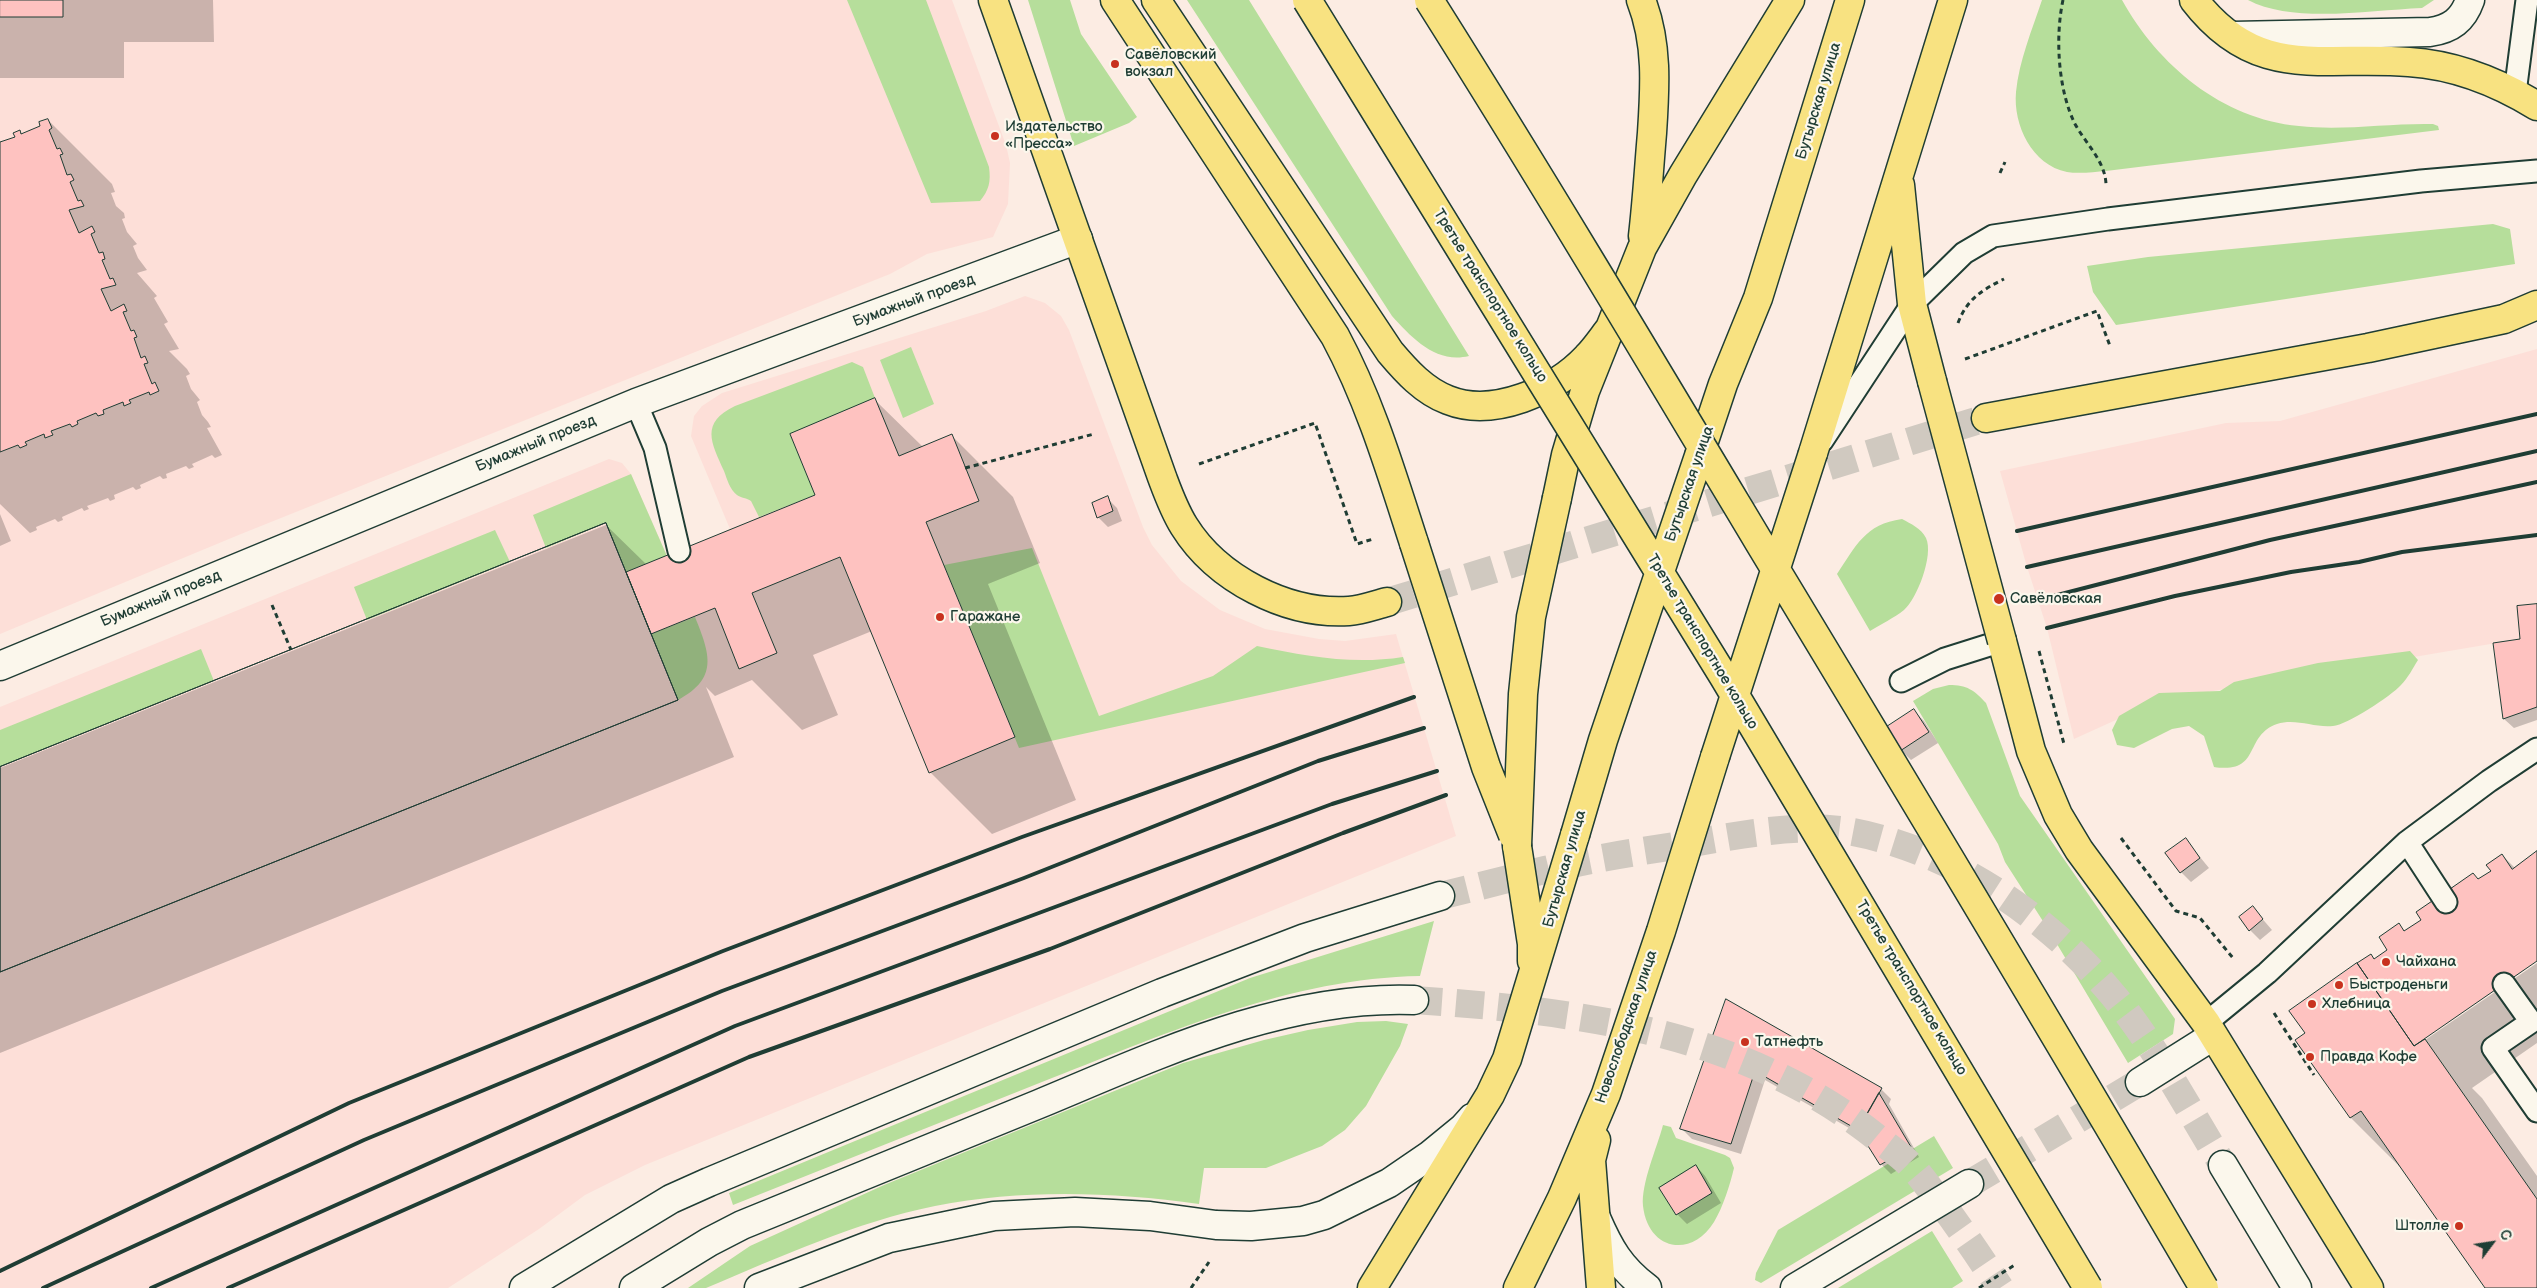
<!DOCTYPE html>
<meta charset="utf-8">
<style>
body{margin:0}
#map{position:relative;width:2537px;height:1288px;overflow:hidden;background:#fcece3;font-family:"Balsamiq Sans",sans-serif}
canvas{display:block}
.north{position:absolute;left:2467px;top:1218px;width:50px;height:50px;-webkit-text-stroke:4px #fbf7ec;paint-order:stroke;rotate:59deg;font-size:14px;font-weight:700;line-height:20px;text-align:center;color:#1f3d34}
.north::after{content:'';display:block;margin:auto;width:18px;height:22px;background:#1f3d34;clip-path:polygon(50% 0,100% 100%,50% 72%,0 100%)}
</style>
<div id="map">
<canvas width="2537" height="1288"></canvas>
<div class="north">С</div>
</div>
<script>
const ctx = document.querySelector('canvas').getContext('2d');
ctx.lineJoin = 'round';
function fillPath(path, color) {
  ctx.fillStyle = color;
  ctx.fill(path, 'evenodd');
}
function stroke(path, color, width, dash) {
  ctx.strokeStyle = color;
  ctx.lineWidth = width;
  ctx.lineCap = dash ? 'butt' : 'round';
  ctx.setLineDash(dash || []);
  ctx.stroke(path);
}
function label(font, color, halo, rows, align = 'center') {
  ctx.font = font + ' "Balsamiq Sans",sans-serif';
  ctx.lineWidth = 4.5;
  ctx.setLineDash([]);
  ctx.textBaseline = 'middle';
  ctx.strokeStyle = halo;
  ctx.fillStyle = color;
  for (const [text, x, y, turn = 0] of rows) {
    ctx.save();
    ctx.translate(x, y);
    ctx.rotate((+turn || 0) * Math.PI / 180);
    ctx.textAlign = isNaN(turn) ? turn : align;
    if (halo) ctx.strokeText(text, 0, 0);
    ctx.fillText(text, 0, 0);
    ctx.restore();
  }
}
fillPath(new Path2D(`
 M0 0H952L1006 145 1010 163 1008 204 993 237 927 254 890 274 241 534 0 634Z
 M1025 296 1045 303 1061 316 1069 330 1143 527 1152 545 1181 581 1220 610 1265 629 1319 639 1345 641 1396 634 1456 836 645 1165 585 1195 539 1229 448 1288H0V707L609 459 622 463 631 474 667 556 679 551 730 529 691 436 694 416 702 406 722 393 986 311Z
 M2537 349V604L2520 639 2160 700 2074 739 2047 628 2027 567 2000 471 2226 423 2280 421Z`), '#fddfd8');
fillPath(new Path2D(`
 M847 0H926L989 167C991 182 989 190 980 201L931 203Z
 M1028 0H1070L1081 34 1137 117 1129 123 1074 146Z
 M1187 0H1249L1469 356C1436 364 1412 338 1392 316Z
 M2042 0H2122C2158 65 2222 119 2299 126 2343 131 2388 123 2433 124L2438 126 2439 130 2106 171C2094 172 2079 174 2067 172 2032 165 2013 125 2016 92 2019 61 2032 30 2042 0Z
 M2248 0H2434L2422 8C2371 10 2293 24 2248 0Z
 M2493 224 2510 229 2515 264 2116 325 2093 292 2087 266 2148 257Z
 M911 347 934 404 903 418 880 360Z
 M852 362 863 367 875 398 790 434 815 495 759 517 751 501C747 498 741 498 737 495 730 490 727 479 724 471 711 442 700 423 735 406Z
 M631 474 667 556 626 572 606 523 546 548 533 515Z
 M1902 519C1911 524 1921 528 1926 538 1934 555 1917 599 1904 610 1894 618 1881 624 1870 631L1837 574C1856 546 1865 524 1902 519Z
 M495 530 510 562 367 620 354 587Z
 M1032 548 1099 716 1213 676 1257 646C1306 656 1352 665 1403 657L1405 663 1019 748 944 565Z
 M695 617C710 654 719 678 678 700L651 634Z
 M201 649 214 681 0 767V730Z
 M2410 651 2418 660C2413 668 2408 678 2401 685 2391 696 2347 725 2333 726 2314 728 2296 718 2277 724 2243 736 2262 774 2214 767L2204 736 2189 726 2172 729 2134 748 2117 745 2112 730 2119 716 2159 693 2220 691 2234 682 2318 663Z
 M1949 685C1967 685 1974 690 1986 703L2020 796 2175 1019 2173 1034 2128 1063 2048 929 2005 862 1998 844 1913 701 1933 689Z
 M1434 921 1420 976C1292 978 1170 1032 1052 1078 946 1120 839 1163 733 1205L729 1193 1250 978Z
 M1386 1021 1408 1024 1400 1046 1366 1106 1345 1130 1322 1146 1266 1168H1204L1199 1204C1111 1192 1023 1189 935 1206 856 1222 780 1257 706 1288H688L750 1246 884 1185 1183 1063 1264 1040 1308 1030 1357 1022Z
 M1663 1125 1671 1127 1676 1138 1725 1155 1730 1158 1734 1168C1730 1185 1723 1207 1714 1222 1691 1259 1648 1250 1643 1206 1641 1183 1657 1148 1663 1125Z
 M1934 1136 1953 1168 1761 1283 1755 1280 1756 1273 1778 1230Z
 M1932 1231 1963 1281 1952 1288H1838Z`), '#b6de9b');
fillPath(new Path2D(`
 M0 0H213L214 42H124V78H0Z
 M48 120 112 184 115 192 111 193 116 206 124 213 125 218 122 219 127 232 137 244 133 246 138 258 147 270 137 273 157 296 154 298 168 322 164 324 179 349 169 351 187 369 190 374 186 376 191 389 200 400 197 402 202 415 208 422 211 427 207 428 222 455 215 458 212 455 192 464 194 467 189 469 186 466 166 474 167 478 163 479 160 476 140 485 141 488 136 490 133 487 114 495 115 499 110 501 108 498 87 506 89 509 84 511 82 508 62 517 63 520 58 522 55 519 36 527 37 530 30 533 0 504V144L16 137 20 132 23 134 42 127Z
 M875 400 923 447 951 435 1013 497 1040 563 988 584 1076 800 992 834 930 772 872 631 813 655 838 715 802 730 752 680 715 696 706 687 734 757 0 1053V768L606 525 647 565 817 496Z
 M1107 498 1117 508 1122 521 1108 527 1098 517Z
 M0 514 11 541 0 546Z
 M2537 606V720L2514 728 2504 719 2494 644 2521 640Z
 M1914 711 1924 721 1938 743 1911 760 1901 750 1887 728Z
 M2186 840 2209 868 2191 882 2181 872Z
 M2537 853V960L2425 1037V1040L2537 963V1043L2472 1088 2482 1098 2537 1176V1288H2486L2405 1172 2351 1118 2297 1040 2306 1033 2371 955 2375 959 2389 950 2399 925 2406 932 2493 871 2502 855 2515 868Z
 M2253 908 2272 930 2260 940 2250 930Z
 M1727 1001 1881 1089 1891 1099 1889 1104 1919 1157 1891 1174 1881 1164 1863 1136 1765 1080 1741 1154 1692 1139 1682 1129Z
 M1696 1166 1705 1176 1721 1203 1687 1224 1677 1214Z`), '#0003');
const building = new Path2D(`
 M0 0H63V17H0Z
 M48 119 52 128 49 130 57 149 60 148 63 154 60 155 67 175 71 174 74 180 70 182 78 201 81 200 84 206 69 210 79 233 92 226 95 232 91 234 99 253 103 252 105 259 102 260 110 279 113 278 116 285 101 289 111 311 124 304 127 311 123 312 131 331 134 330 137 337 134 338 141 358 145 356 148 363 144 364 152 384 155 382 159 391 150 395 149 392 129 400 131 403 124 406 123 402 103 410 104 414 98 416 96 413 77 421 78 424 72 427 70 424 51 431 53 435 45 438 44 434 25 442 27 445 20 448 18 445 0 452V142L15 137 13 133 20 130 21 134 40 126 39 122Z
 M875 398 899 456 952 434 979 501 926 522 1015 737 929 773 840 557 752 593 777 653 739 669 715 608 651 634 626 572 815 495 790 434Z
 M1108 496 1113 511 1097 518 1092 503Z
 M606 523 678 700 0 972V767Z
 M606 523 678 700 0 972V767Z
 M2537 604V707L2503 719 2493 643 2520 639 2517 606Z
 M1914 709 1929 732 1900 751 1885 728Z
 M2186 838 2200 858 2180 873 2165 853Z
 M2537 851V961L2414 1046 2357 963 2371 954 2374 959 2387 950 2379 937 2399 923 2404 931 2421 920 2416 912 2435 899 2446 902 2455 896 2450 889 2473 873 2478 879 2491 871 2486 865 2502 854 2512 869Z
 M2253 906 2263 919 2249 931 2239 917Z
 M2357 963 2414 1046 2425 1039 2537 1199V1288H2485L2361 1111 2350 1118 2295 1040 2305 1033 2289 1011Z
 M1726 999 1882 1088 1858 1130 1755 1071 1731 1144 1680 1129Z
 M1879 1093 1911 1147 1880 1165 1858 1130Z
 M1696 1165 1712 1193 1676 1215 1659 1188Z`);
fillPath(building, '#fec2c0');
stroke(building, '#1f3d34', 1);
stroke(new Path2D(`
 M1440 896C1489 884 1537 871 1586 861 1621 854 1657 849 1693 843 1739 835 1800 823 1847 831 1947 848 2042 912 2107 988 2153 1041 2186 1106 2223 1165
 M1414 1000C1579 1011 1742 1031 1876 1137 1888 1147 1901 1155 1911 1166 1920 1174 1927 1186 1935 1195 1958 1225 1979 1256 2000 1288
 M1969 1184 2140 1082`), '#d0c9c0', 28, [28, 14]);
stroke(new Path2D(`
 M1387 602 1986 418`), '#d0c9c0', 28, [28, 14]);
const lane = new Path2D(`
 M2515 93 2527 0
 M636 403 655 448 679 551
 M1822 441 1912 304 1964 253 1993 236 2108 219 2421 181 2537 171
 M1901 681 1945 659 2002 641
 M2407 842 2446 902
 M2504 984 2531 1022 2493 1048 2537 1111
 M2206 1023 2267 973 2407 842 2489 781 2537 749`);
const street = new Path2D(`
 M2233 36 2430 32C2451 29 2463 20 2470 0
 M0 666 636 403 1078 239`);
const secondary = new Path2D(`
 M2140 1082 2213 1036
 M2223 1165 2297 1288
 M1596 1218C1609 1248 1620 1268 1647 1288
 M524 1288 671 1199 709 1182 1162 993 1305 938 1440 896
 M634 1288 709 1242 742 1225C841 1185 940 1144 1039 1104 1157 1055 1283 995 1414 1000
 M759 1288 889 1238 994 1216 1075 1212 1150 1216 1216 1225 1251 1226 1303 1221 1324 1215 1389 1183 1430 1155 1463 1128 1472 1118
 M1795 1288 1969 1184`);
const primary = new Path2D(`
 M993 0 1162 477C1168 493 1174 510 1184 526 1217 579 1287 615 1349 611 1362 610 1375 605 1387 602
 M1115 0 1335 336C1370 401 1391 472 1414 543
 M1156 0 1390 352C1406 371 1424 391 1448 400 1493 418 1555 391 1587 357 1596 348 1603 337 1611 327
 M1641 0C1658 43 1655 88 1652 133 1649 168 1647 202 1643 236
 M2194 0C2257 82 2322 55 2409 62 2456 65 2498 82 2537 106
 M1900 185 1912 304 1932 381
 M1986 418 2368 348 2504 319 2537 305
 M1700 453 1723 384 1758 298 1850 0
 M1813 453 1953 0
 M1557 498 1566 455 1585 391 1642 248 1683 175 1790 0
 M2002 641 2031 751 2058 815 2079 850 2206 1023 2369 1288
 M1517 846 1532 944V961
 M1596 1140 1591 1160 1601 1288
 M1372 1288 1490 1095 1507 1059 1575 835
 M1518 1288 1562 1198 1606 1094 1661 931 1715 757`);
stroke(lane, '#1f3d34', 25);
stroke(street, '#1f3d34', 31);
stroke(secondary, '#1f3d34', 31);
stroke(primary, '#1f3d34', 31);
stroke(new Path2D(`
 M2063 0C2055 37 2058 90 2075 124 2086 144 2105 161 2106 184
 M2000 173 2005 162
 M1958 323C1967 299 1982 290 2004 279
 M1965 359 2097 311 2110 346
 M1199 464 1315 423 1357 544 1373 539
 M965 468 1094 434
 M272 605 291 650
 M2121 838 2176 911 2200 918 2233 958
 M2274 1013 2314 1075
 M1191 1288 1209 1262
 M1979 1288 2016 1264`), '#1f3d34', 3, [5, 4]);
stroke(lane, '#fbf7ec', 21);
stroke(street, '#fbf7ec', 28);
stroke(secondary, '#fbf7ec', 28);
stroke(primary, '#f8e281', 28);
stroke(new Path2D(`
 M2017 531 2537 414
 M2027 567 2537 451
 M2038 600 2270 540 2537 482
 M2047 628 2175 596 2291 572 2359 562 2402 552 2537 535
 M0 1271 349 1103 723 951 1022 837 1414 697
 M43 1288 364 1140 722 991 1024 878 1318 761 1424 728
 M151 1288 735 1026 1332 804 1437 771
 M228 1288 749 1057 1050 949 1343 833 1446 795`), '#1f3d34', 4);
const primaryBridge = new Path2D(`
 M1307 0 1724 677 2088 1288
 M1429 0C1542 179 1650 360 1759 542 1909 790 2058 1038 2204 1288
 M1932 381 2002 641
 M1414 543 1486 767 1513 835
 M1715 757 1813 453
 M1575 835 1603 740 1700 453
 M1517 846 1523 694 1531 617 1557 498`);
stroke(primaryBridge, '#1f3d34', 31, []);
stroke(new Path2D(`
 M2039 651 2064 744`), '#1f3d34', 3, [5, 4]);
stroke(primaryBridge, '#f8e281', 28);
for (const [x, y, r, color] of [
 [1115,64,5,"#c8321e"],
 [995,136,5,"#c8321e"],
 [1999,599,6,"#c8321e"],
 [940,617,5,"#c8321e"],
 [2386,962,5,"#c8321e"],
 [2339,985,5,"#c8321e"],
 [2312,1004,5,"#c8321e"],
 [1745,1042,5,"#c8321e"],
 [2310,1057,5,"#c8321e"],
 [2459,1226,5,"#c8321e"]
]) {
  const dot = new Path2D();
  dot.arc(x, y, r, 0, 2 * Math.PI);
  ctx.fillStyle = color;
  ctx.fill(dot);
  stroke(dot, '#fbf7ec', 2);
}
label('15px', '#1f3d34', '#fbf7ec', [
 ["Савёловский",1125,55],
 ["вокзал",1125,72],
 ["Издательство",1005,127],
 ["«Пресса»",1005,144],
 ["Савёловская",2010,599],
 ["Гаражане",950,617],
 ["Чайхана",2396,962],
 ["Быстроденьги",2349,985],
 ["Хлебница",2322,1004],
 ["Татнефть",1755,1042],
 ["Правда Кофе",2320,1057],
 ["Штолле",2449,1226,"right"]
], 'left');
label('15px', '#1f3d34', '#fbf7ec', [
 ["Бутырская улица",1819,101,-73],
 ["Третье транспортное кольцо",1490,296,58],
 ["Бумажный проезд",914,301,-20],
 ["Бумажный проезд",536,444,-22],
 ["Бутырская улица",1690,484,-71],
 ["Бумажный проезд",161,599,-22],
 ["Третье транспортное кольцо",1702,642,59],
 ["Бутырская улица",1565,869,-74],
 ["Третье транспортное кольцо",1911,988,59],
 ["Новослободская улица",1627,1027,-71]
]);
</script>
